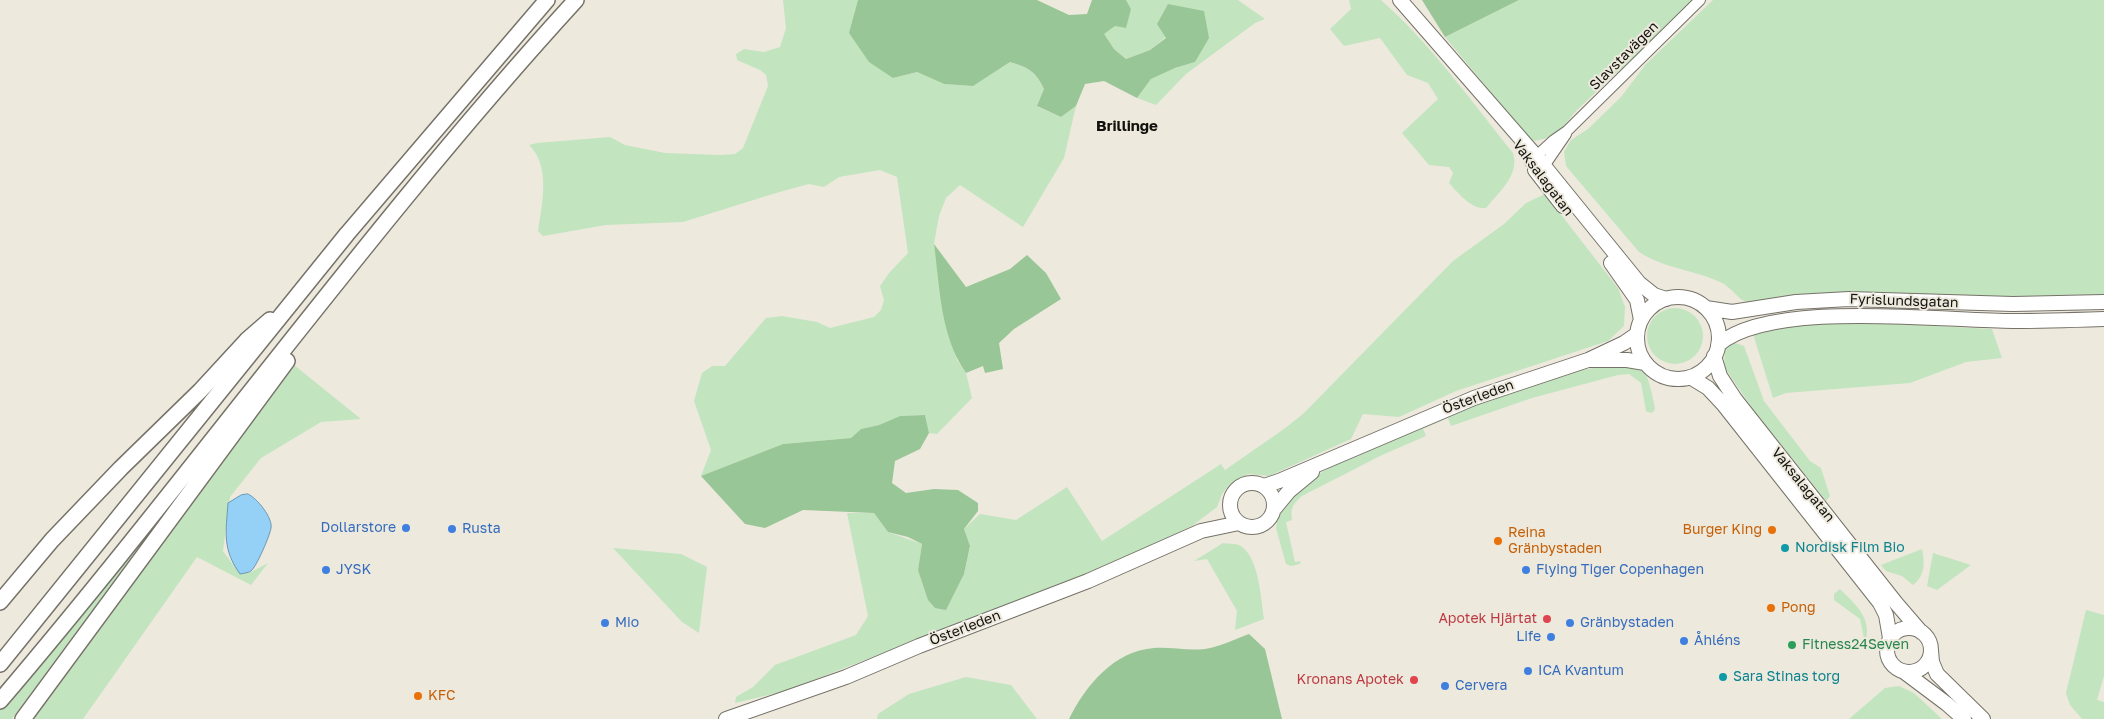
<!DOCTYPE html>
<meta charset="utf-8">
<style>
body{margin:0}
canvas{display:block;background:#ede9dd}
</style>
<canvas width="2104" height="719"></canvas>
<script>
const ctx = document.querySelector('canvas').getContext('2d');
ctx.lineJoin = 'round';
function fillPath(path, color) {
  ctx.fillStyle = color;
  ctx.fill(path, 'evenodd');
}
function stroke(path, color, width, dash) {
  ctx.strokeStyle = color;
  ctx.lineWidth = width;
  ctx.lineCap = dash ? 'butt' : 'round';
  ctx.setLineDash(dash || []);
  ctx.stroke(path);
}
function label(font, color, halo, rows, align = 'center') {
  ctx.font = font + ' "Golos Text",sans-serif';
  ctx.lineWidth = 4;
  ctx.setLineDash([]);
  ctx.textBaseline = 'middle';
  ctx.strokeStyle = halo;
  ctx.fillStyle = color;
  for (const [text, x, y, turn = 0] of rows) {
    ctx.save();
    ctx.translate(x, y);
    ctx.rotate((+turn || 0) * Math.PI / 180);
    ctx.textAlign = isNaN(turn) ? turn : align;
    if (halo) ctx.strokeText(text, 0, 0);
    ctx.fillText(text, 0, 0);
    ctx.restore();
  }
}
fillPath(new Path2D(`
 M783 0H858L850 33 893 78 917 72 944 84 972 86 1010 62C1028 67 1035 72 1044 89L1038 107 1061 117 1076 106 1064 158 1023 227 960 185 946 198 939 216 934 244 957 360 966 373 972 398 937 434 929 433 925 415 900 416 879 425 861 429 851 438 783 444 701 476 711 450 694 401 702 373 712 366H725L766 318 782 316 817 322 830 328 874 317 881 310 884 300 880 286 889 273 908 253 897 177 880 170 839 177 824 187 809 184 776 193 683 222 606 225 543 236 538 231C542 204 551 166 529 145L537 143 610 137 625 145 665 153 720 155 735 154 743 148 768 86 766 75 760 70 737 60 736 54 744 49 764 52 780 47 786 28Z
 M1126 0H1238L1265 19 1255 23 1186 74 1156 105 1137 98 1151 79 1175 68 1195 62 1166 37 1150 50 1126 59 1114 49 1103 34 1115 26 1131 9Z
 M1349 0H1381C1431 44 1471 101 1513 153 1520 175 1499 192 1486 208 1472 210 1458 193 1449 183L1453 173 1449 167 1429 165 1402 133 1438 99 1428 83 1407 75 1380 38 1344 46 1330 29 1351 9Z
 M1519 0H1696L1632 62 1615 74 1576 111 1561 129 1548 138 1534 141 1527 136 1445 37Z
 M1713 0H2104V295L2016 297 1832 293 1748 303C1738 299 1733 290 1724 284 1697 270 1665 269 1639 252L1566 166 1564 152 1571 140 1588 129 1621 97 1646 64Z
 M1545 194 1618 288 1625 307 1624 326 1608 341 1456 391 1399 417 1363 414 1351 439 1269 476 1248 474 1231 483 1222 494 1217 507 1192 526 1095 571 785 691 735 703 736 697 753 687 775 665 856 635 868 616 847 513H874L888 532 922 544 918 570 964 574 970 547 964 529 980 514 1016 520 1067 487 1102 541 1221 464 1225 470 1284 429 1304 413 1453 261 1504 224 1526 203Z
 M1647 336a28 28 0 1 1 56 0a28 28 0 1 1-56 0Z
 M1858 322 1992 329 2002 358 1966 362 1910 383 1786 393 1773 398 1753 334 1797 326Z
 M1732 342 1744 346 1764 401 1810 461 1821 468 1830 496 1826 501 1753 409 1724 367 1725 349Z
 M294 365 361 419 321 422 261 458 230 497 223 551 240 574 251 572 268 563 251 585 197 557 83 719H34Z
 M1599 367C1646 367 1645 360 1655 408L1654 411 1651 413 1646 411 1641 383 1629 374 1618 375 1532 398 1451 426 1448 418 1423 429 1426 436 1382 455 1302 496C1293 504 1290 508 1292 520L1286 522 1295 562 1301 561 1300 564 1291 566 1286 564 1276 528 1277 521 1282 504 1306 481 1336 464 1467 405 1559 374Z
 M218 440 12 719H0V710Z
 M1223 543C1228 544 1234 543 1239 545 1259 555 1261 599 1264 619L1235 630 1237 611 1207 559 1194 561Z
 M613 548 681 554 707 567 699 633 682 622Z
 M1922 549C1925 563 1925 576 1913 585L1902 576 1886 571 1881 565Z
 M1933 553 1971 565 1937 590 1927 586Z
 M1840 589C1856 605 1873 619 1865 643L1860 619 1834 600V594Z
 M2086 610 2104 615V676L2097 700 2104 702V719H2082L2070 705 2066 693Z
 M966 677 1011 685 1037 719H877L878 714 909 694Z
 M1899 686 1914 693 1942 719H1849L1885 688Z`), '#c2e5c0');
fillPath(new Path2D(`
 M858 0H1037L1069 15 1087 14 1092 0H1126L1131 9 1126 28 1115 26 1104 34 1114 49 1126 59 1150 50 1166 38 1157 24 1168 4 1204 11 1209 38 1195 62 1175 68 1151 79 1137 98 1104 81 1085 84 1076 106 1061 117 1037 106 1044 89C1036 72 1028 67 1010 62L973 86 944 84 917 72 893 78 869 62 849 33Z
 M1422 0H1519L1445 37Z
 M934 244 966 287 1010 269 1027 255 1046 273 1061 299 1014 329 999 343 1003 369 985 373 983 366 966 373C940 336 940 288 934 244Z
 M925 415 929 433 920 449 895 461 892 483 906 493 934 489 958 490 978 503V511L964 529 970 546 964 574 946 610 935 608 928 600 918 570 922 544 908 537 888 532 874 513 803 510 765 528 745 524 701 476 783 444 851 438 861 429 879 425 900 416Z
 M1249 634 1265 649 1282 719H1069C1086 685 1114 651 1154 648 1171 647 1188 651 1205 649 1219 647 1235 639 1249 634Z`), '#99c696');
const water = new Path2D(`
 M248 494C257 498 273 518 271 528 270 535 257 566 251 571 248 573 244 573 240 574 222 549 226 532 228 503L241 495Z`);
fillPath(water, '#95d0f6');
stroke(water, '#6e97b0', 1);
const minor = new Path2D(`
 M1530 162 1554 140 1567 131 1700 0
 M1540 172 1566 134`);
const major = new Path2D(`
 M1400 0 1536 156 1639 283 1654 295 1666 299
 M1535 170 1563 206
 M1611 263 1637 300 1641 320
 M1637 338a41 41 0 1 1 82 0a41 41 0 1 1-82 0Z
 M1706 308 1732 312 1796 302 1849 299 2013 304 2104 302
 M1718 345C1770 299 1943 321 2013 321 2043 321 2074 320 2104 319
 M1714 356 1720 376 1735 399 1896 603 1921 632
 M1591 360H1627L1645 363
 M1690 377 1708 388 1723 404 1880 603 1886 615 1890 638
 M1230 505a22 22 0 1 1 44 0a22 22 0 1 1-44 0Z
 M1264 486 1279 481 1474 398 1588 360 1624 343 1637 334
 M1275 508 1289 491 1312 472
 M1887 650a22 22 0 1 1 44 0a22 22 0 1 1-44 0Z
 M1931 650 1932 662 1937 674 1983 719
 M1903 671 1947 704 1964 719
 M726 719 846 677 919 646 1088 581 1201 531 1239 523`);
const highway = new Path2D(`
 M0 602 52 540 121 468 200 391 247 340 270 320
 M0 664 347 234 547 0
 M0 701C196 471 372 223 576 0
 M23 719 287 361`);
stroke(minor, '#767268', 12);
stroke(major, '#767268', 16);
stroke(highway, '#767268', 18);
stroke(minor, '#fff', 10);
stroke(major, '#fff', 14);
stroke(highway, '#fff', 15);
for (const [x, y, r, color] of [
 [406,528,5,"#3f7fe0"],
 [452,529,5,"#3f7fe0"],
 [1772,530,5,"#e8710a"],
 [1498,541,5,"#e8710a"],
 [1785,548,5,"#0f9aa8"],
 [326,570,5,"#3f7fe0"],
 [1526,570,5,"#3f7fe0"],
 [1771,608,5,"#e8710a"],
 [1547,619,5,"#e0444e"],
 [605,623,5,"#3f7fe0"],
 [1570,623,5,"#3f7fe0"],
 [1551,637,5,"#3f7fe0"],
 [1684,641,5,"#3f7fe0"],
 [1792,645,5,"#2e9e5b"],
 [1528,671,5,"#3f7fe0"],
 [1723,677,5,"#0f9aa8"],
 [1414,680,5,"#e0444e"],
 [1445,686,5,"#3f7fe0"],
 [418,696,5,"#e8710a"]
]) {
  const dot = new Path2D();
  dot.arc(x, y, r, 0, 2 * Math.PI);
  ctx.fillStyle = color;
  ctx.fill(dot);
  stroke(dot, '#ede9dd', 2);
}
label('14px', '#13110d', '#ede9dd', [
 ["Slavstavägen",1624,56,-45],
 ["Vaksalagatan",1543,178,53],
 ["Fyrislundsgatan",1904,301,2],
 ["Österleden",1478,397,-20],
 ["Vaksalagatan",1803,485,51],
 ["Österleden",965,628,-21]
]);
label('14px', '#366cbe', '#ede9dd', [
 ["Dollarstore",396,528,"right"],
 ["Rusta",462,529],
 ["JYSK",336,570],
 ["Flying Tiger Copenhagen",1536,570],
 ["Mio",615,623],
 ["Gränbystaden",1580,623],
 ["Life",1541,637,"right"],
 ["Åhléns",1694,641],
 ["ICA Kvantum",1538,671],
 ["Cervera",1455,686]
], 'left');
label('14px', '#c56008', '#ede9dd', [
 ["Burger King",1762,530,"right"],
 ["Reina",1508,533],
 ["Gränbystaden",1508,549],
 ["Pong",1781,608],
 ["KFC",428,696]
], 'left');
label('14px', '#0d838f', '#ede9dd', [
 ["Nordisk Film Bio",1795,548],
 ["Sara Stinas torg",1733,677]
], 'left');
label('14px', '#be3a42', '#ede9dd', [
 ["Apotek Hjärtat",1537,619],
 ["Kronans Apotek",1404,680]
], 'right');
label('14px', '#27864d', '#ede9dd', [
 ["Fitness24Seven",1802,645]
], 'left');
label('bold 15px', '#13110d', '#ede9dd', [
 ["Brillinge",1127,126]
]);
</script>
